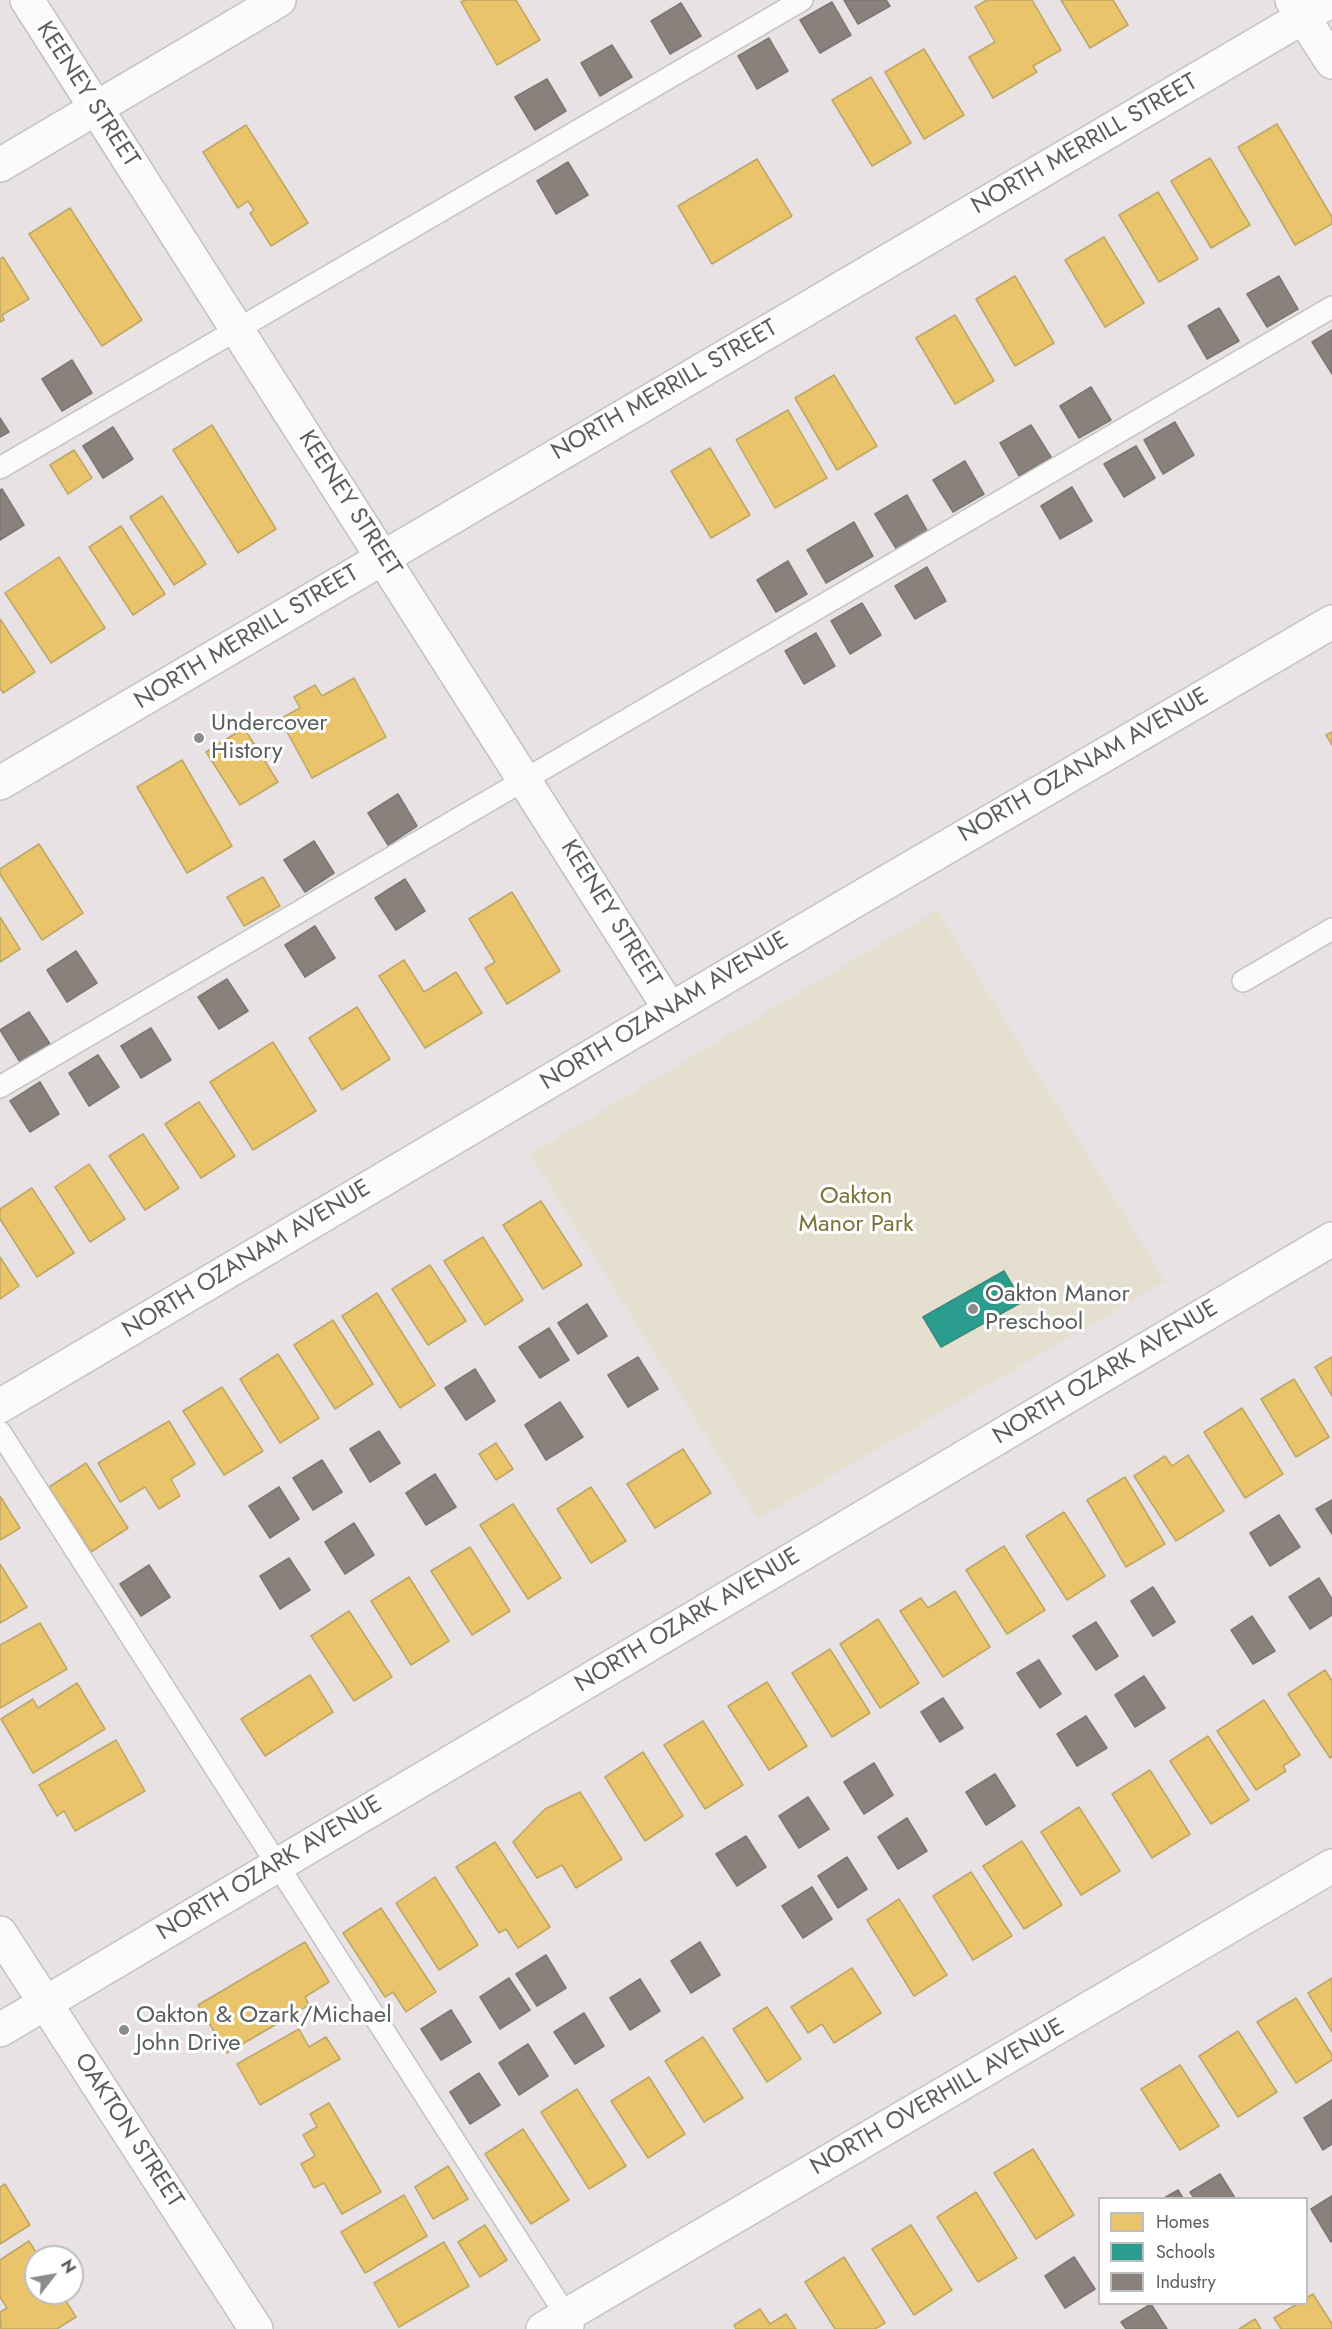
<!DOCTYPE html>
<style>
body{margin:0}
#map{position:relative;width:1332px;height:2329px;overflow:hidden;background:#e8e2e4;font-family:Jost,sans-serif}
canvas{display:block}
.legend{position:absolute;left:1098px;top:2197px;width:210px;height:108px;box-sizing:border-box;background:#fff;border:2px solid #bcbfbe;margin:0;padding:8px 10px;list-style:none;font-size:18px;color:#585f5c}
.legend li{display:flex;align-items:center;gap:12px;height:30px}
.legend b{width:30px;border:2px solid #bcbfbe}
.north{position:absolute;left:24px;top:2245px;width:60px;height:60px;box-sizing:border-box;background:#fff;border:2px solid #bcbfbe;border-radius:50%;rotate:59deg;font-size:16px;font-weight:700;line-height:24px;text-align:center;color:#585f5c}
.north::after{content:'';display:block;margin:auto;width:21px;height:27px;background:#8a8d8c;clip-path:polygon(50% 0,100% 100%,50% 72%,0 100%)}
</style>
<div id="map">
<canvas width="1332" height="2329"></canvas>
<ul class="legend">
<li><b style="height:16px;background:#e9c46a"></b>Homes</li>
<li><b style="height:16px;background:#2a9d8f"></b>Schools</li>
<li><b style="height:16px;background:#8a817c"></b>Industry</li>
</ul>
<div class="north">N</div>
</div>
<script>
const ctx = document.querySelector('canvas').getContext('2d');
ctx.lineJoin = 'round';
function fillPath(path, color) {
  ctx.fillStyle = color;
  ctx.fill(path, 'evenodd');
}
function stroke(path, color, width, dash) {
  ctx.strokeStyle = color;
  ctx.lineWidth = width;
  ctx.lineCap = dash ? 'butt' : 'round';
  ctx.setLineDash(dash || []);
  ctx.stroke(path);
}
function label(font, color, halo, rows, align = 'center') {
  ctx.font = font + ' Jost,sans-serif';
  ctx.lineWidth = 6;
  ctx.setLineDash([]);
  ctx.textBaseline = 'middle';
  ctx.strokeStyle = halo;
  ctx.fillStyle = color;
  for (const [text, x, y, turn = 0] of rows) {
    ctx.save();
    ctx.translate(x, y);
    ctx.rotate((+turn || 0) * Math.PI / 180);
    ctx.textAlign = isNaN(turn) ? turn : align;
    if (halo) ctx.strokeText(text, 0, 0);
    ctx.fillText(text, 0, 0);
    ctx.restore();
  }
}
fillPath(new Path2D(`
 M937 910 1165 1281 758 1519 530 1154Z`), '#e4dfcf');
const homes = new Path2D(`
 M465 0H516L540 40 497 65 461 2Z
 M987 0H1032L1061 50 1033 66 1037 72 993 98 969 57 995 42 975 7Z
 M1061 0H1113L1128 25 1090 48Z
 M924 49 964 115 924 139 885 72Z
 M871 77 911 143 872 166 832 100Z
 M1277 124 1332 217V224L1295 245 1238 147Z
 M246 125 308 223 271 246 250 213 254 210 248 201 238 208 203 152Z
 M1210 158 1250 225 1211 248 1171 181Z
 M757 159 792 216 712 264 678 206Z
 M1158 192 1198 259 1159 282 1119 215Z
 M70 208 142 320 102 346 29 234Z
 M1104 237 1144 303 1105 327 1065 260Z
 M3 257 29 299 2 315 4 320 0 322V259Z
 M1015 276 1054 343 1015 366 976 299Z
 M955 315 994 381 955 404 916 338Z
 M834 375 877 446 837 470 795 398Z
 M788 410 827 478 775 508 736 440Z
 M212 425 276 529 238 553 173 450Z
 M710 448 750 515 711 538 671 471Z
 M74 450 92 478 68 494 50 465Z
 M162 496 206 564 174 585 130 517Z
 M121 526 165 594 133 615 89 547Z
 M59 557 105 628 51 663 5 593Z
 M0 619 35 672 3 693 0 688Z
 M354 678 386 737 312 778 280 719 300 708 294 697 315 685 322 696Z
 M244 728 278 782 240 805 206 752Z
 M1332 732V745L1326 735Z
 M182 760 232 846 187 873 137 787Z
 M39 844 83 913 42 940 0 874V869Z
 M263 877 280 906 244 926 227 897Z
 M512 892 560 971 507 1004 485 968 495 962 469 919Z
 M0 917 20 949 0 962Z
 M404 960 424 992 456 972 482 1013 425 1048 379 976Z
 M357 1007 390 1059 342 1090 309 1038Z
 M273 1042 316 1111 253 1150 210 1082Z
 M199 1102 235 1156 201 1178 165 1124Z
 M143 1134 179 1188 145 1210 109 1156Z
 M89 1164 125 1219 90 1242 55 1187Z
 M32 1188 74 1253 37 1277 0 1219V1209Z
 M541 1201 582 1265 543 1289 503 1225Z
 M483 1237 523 1300 485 1325 444 1261Z
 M0 1257 19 1286 0 1299Z
 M430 1265 466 1321 428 1345 392 1289Z
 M377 1293 435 1385 400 1408 342 1316Z
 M333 1320 373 1384 335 1409 294 1345Z
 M278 1354 319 1418 280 1443 240 1379Z
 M1332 1357V1396L1315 1367Z
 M1294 1379 1329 1437 1296 1457 1261 1399Z
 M222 1387 263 1451 224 1475 183 1411Z
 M1242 1408 1283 1474 1245 1498 1204 1432Z
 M169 1421 195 1464 171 1479 180 1496 159 1509 145 1487 120 1502 98 1463Z
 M496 1443 513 1469 496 1480 479 1454Z
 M683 1449 711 1493 655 1528 627 1484Z
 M1188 1455 1224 1511 1176 1541 1134 1476 1165 1456 1172 1466Z
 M86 1463 128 1528 91 1552 49 1487Z
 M1125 1477 1165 1544 1126 1567 1087 1500Z
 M591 1487 626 1541 591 1563 557 1509Z
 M0 1496 20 1528 0 1540Z
 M513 1504 561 1578 528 1599 480 1525Z
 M1064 1512 1105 1576 1067 1600 1026 1536Z
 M1004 1546 1045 1610 1007 1634 966 1570Z
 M470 1547 510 1611 472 1635 431 1571Z
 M0 1564 27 1607 0 1623Z
 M409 1577 449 1641 411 1665 371 1601Z
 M955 1591 990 1647 943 1677 900 1611 921 1598 928 1608Z
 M349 1611 392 1677 354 1701 311 1636Z
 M878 1619 919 1683 880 1708 840 1644Z
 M40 1623 67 1669 0 1708V1645Z
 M830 1649 870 1713 832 1737 792 1673Z
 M1325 1670 1332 1681V1757L1330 1758 1288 1694Z
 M310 1675 333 1712 265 1756 241 1719Z
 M767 1682 807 1746 769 1770 728 1706Z
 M77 1683 105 1729 33 1773 1 1719 33 1699 38 1708Z
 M1264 1700 1300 1755 1283 1766 1286 1771 1256 1790 1217 1731Z
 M703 1721 743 1785 705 1809 664 1745Z
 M1208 1736 1249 1800 1211 1824 1170 1761Z
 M116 1740 145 1791 75 1831 64 1811 57 1816 39 1785Z
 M643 1752 683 1816 645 1841 605 1777Z
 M1150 1770 1190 1834 1152 1858 1112 1794Z
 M580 1792 622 1859 576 1888 562 1865 537 1878 513 1842 545 1809Z
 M1079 1807 1120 1871 1081 1895 1041 1832Z
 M1022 1841 1062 1905 1024 1929 983 1866Z
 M495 1842 550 1927 518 1948 506 1929 499 1933 456 1867Z
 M971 1872 1012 1936 973 1960 933 1896Z
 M435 1877 478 1945 439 1970 396 1903Z
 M899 1899 947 1975 914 1996 867 1920Z
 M381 1908 436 1992 406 2012 393 1992 385 1997 343 1933Z
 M305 1942 329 1982 305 1997 309 2005 227 2053 198 2005Z
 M852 1968 881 2013 834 2043 822 2024 808 2033 791 2007Z
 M1332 1978V2032L1308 1993Z
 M1296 1998 1332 2055V2060L1296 2083 1257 2022Z
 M767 2007 801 2059 767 2082 733 2029Z
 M299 2029 309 2047 326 2037 340 2059 260 2105 237 2064Z
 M1238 2031 1277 2092 1238 2117 1199 2056Z
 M703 2037 743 2098 704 2122 665 2061Z
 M1180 2065 1219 2126 1180 2150 1141 2089Z
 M649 2077 685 2134 648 2158 611 2101Z
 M577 2089 626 2166 589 2189 541 2112Z
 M329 2103 381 2192 342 2214 324 2183 314 2188 301 2164 315 2156 303 2135 317 2127 310 2114Z
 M523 2129 569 2200 531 2224 485 2154Z
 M1033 2149 1074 2215 1036 2239 994 2173Z
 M448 2166 468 2199 433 2219 415 2187Z
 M5 2184 30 2225 0 2244V2187Z
 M976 2192 1017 2258 978 2282 937 2217Z
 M404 2195 427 2236 365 2273 341 2232Z
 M485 2225 507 2260 480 2277 458 2242Z
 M911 2225 952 2290 914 2315 872 2249Z
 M29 2241 39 2257H36V2293H61L76 2317 57 2329H1L0 2312 7 2308 0 2297V2260Z
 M444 2242 469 2286 399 2327 374 2283Z
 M844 2257 885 2323 875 2329H835L805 2282Z
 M1313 2294 1332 2324V2329H1281L1274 2318 1297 2304H1306V2298Z
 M760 2309 770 2324 786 2314 796 2329H736L734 2325Z
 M1255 2319 1261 2329H1239Z`);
fillPath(homes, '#e9c46a');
stroke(homes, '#bea666', 1.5);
const schools = new Path2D(`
 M1004 1271 1022 1302 941 1347 923 1317Z`);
fillPath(schools, '#2a9d8f');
stroke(schools, '#388a80', 1.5);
const industry = new Path2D(`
 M844 0H886L890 6 858 24Z
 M832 2 851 35 820 53 800 20Z
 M681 3 701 36 670 54 651 21Z
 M769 38 788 71 757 89 738 56Z
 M612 45 632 77 600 96 581 63Z
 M547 79 566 111 535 130 515 97Z
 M568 162 588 195 556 214 537 181Z
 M1279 276 1298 309 1267 327 1247 294Z
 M1219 308 1239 341 1207 359 1188 326Z
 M1332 330V374L1312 342Z
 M72 360 92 393 62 411 42 379Z
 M1091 387 1111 420 1079 438 1060 406Z
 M0 418 9 432 0 437Z
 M1175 422 1194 455 1163 474 1144 440Z
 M1031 425 1051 457 1019 476 1000 443Z
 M113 427 133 459 103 478 83 446Z
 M1136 446 1155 478 1124 497 1104 464Z
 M965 461 984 494 953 512 933 480Z
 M1072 487 1092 521 1060 539 1041 506Z
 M2 489 24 525 0 540V490Z
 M907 495 928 532 897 550 875 514Z
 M854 522 873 556 826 583 807 550Z
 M788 561 807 594 776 612 757 580Z
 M927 567 946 601 915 619 895 586Z
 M862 603 881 635 850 654 831 621Z
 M816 633 835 666 804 684 785 651Z
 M398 794 417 826 388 845 368 813Z
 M314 841 334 873 305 892 284 860Z
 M405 879 425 911 396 930 375 898Z
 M315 926 335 958 305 977 285 945Z
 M76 951 97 983 67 1002 47 970Z
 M227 979 248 1011 219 1029 198 997Z
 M29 1012 50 1044 20 1062 0 1030Z
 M151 1028 171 1060 141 1078 121 1046Z
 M98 1055 119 1087 89 1106 69 1073Z
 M40 1082 59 1114 30 1132 10 1101Z
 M587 1304 607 1336 578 1354 558 1323Z
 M549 1328 569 1360 540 1378 519 1347Z
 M638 1357 658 1389 628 1407 608 1375Z
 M475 1369 495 1401 466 1420 445 1388Z
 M560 1402 583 1437 546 1460 525 1425Z
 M379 1431 400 1463 370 1482 350 1449Z
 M322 1460 342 1492 313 1510 293 1478Z
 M435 1474 456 1507 426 1525 406 1493Z
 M279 1487 299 1519 270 1538 249 1506Z
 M1332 1500V1534L1316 1509Z
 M1279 1515 1300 1547 1270 1566 1250 1533Z
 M354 1523 374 1555 345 1574 325 1542Z
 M289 1558 310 1590 280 1609 260 1576Z
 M149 1565 170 1597 141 1616 120 1584Z
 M1319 1578 1332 1599V1615L1310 1629 1289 1597Z
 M1153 1587 1175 1622 1153 1636 1131 1601Z
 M1252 1616 1275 1651 1253 1664 1231 1630Z
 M1096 1622 1118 1656 1096 1670 1073 1636Z
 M1039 1660 1061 1694 1040 1708 1017 1673Z
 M1144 1676 1165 1708 1135 1727 1115 1695Z
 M943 1698 963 1728 940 1742 921 1712Z
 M1086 1716 1107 1748 1077 1766 1057 1734Z
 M874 1763 893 1795 864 1814 844 1782Z
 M995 1774 1015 1806 986 1825 966 1792Z
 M808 1797 829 1829 799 1848 779 1816Z
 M907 1818 927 1851 898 1869 878 1837Z
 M746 1836 766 1867 737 1886 716 1854Z
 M847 1857 867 1889 838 1908 818 1876Z
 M812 1887 832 1919 803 1938 782 1906Z
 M700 1942 720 1975 691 1993 671 1961Z
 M546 1955 566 1988 537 2006 516 1974Z
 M509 1978 530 2010 500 2029 480 1997Z
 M640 1979 660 2011 630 2030 610 1998Z
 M451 2010 471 2042 441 2060 421 2029Z
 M584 2013 604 2046 575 2064 554 2032Z
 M528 2044 548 2076 519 2095 499 2063Z
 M479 2073 500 2105 470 2124 450 2092Z
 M1332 2100V2144L1323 2150 1304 2118Z
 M1220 2174 1235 2198H1194L1190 2192Z
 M1178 2190 1183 2198H1164Z
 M1332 2196V2241L1331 2242 1311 2209Z
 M1074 2257 1095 2289 1065 2308 1045 2276Z
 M1151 2304 1167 2329H1126L1121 2322Z`);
fillPath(industry, '#8a817c');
stroke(industry, '#7b7772', 1.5);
const service = new Path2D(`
 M0 468 802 0
 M1243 981 1332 929
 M0 1087 1332 307
 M0 1432 573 2326`);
const minor = new Path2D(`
 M27 0 670 1009
 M1292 0 1332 62
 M0 165 279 0
 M0 783 1332 0
 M0 1406 844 907 1332 622
 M0 2030 1332 1239
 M543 2329 1332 1866`);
const secondary = new Path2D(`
 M0 1933 256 2329`);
stroke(service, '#c2c3c2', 24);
stroke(minor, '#c2c3c2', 36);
stroke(secondary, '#c2c2c2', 36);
stroke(service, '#fcfbfb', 21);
stroke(minor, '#fcfbfb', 33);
stroke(secondary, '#fcfbfb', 33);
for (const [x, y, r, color] of [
 [199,738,6,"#8a8d8c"],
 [973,1309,6,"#8a8d8c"],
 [124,2030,6,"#8a8d8c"]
]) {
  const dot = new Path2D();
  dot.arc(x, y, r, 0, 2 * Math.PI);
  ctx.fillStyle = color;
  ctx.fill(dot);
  stroke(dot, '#fff', 2);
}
label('24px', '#585f5c', '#fff', [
 ["KEENEY STREET",87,95,57],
 ["NORTH MERRILL STREET",1085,145,-30],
 ["NORTH MERRILL STREET",665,391,-30],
 ["KEENEY STREET",349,504,57],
 ["NORTH MERRILL STREET",247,638,-31],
 ["NORTH OZANAM AVENUE",1084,766,-30],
 ["KEENEY STREET",610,914,58],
 ["NORTH OZANAM AVENUE",665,1012,-31],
 ["NORTH OZANAM AVENUE",247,1260,-31],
 ["NORTH OZARK AVENUE",1106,1373,-31],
 ["NORTH OZARK AVENUE",688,1621,-31],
 ["NORTH OZARK AVENUE",270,1869,-31],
 ["NORTH OVERHILL AVENUE",938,2098,-30],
 ["OAKTON STREET",128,2131,57]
]);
label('24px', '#585f5c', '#fff', [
 ["Undercover",211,724],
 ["History",211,752],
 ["Oakton Manor",985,1295],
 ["Preschool",985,1323],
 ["Oakton & Ozark/Michael",136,2016],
 ["John Drive",136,2044]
], 'left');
label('24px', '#787538', '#fff', [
 ["Oakton",856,1197],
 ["Manor Park",856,1225]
]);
</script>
